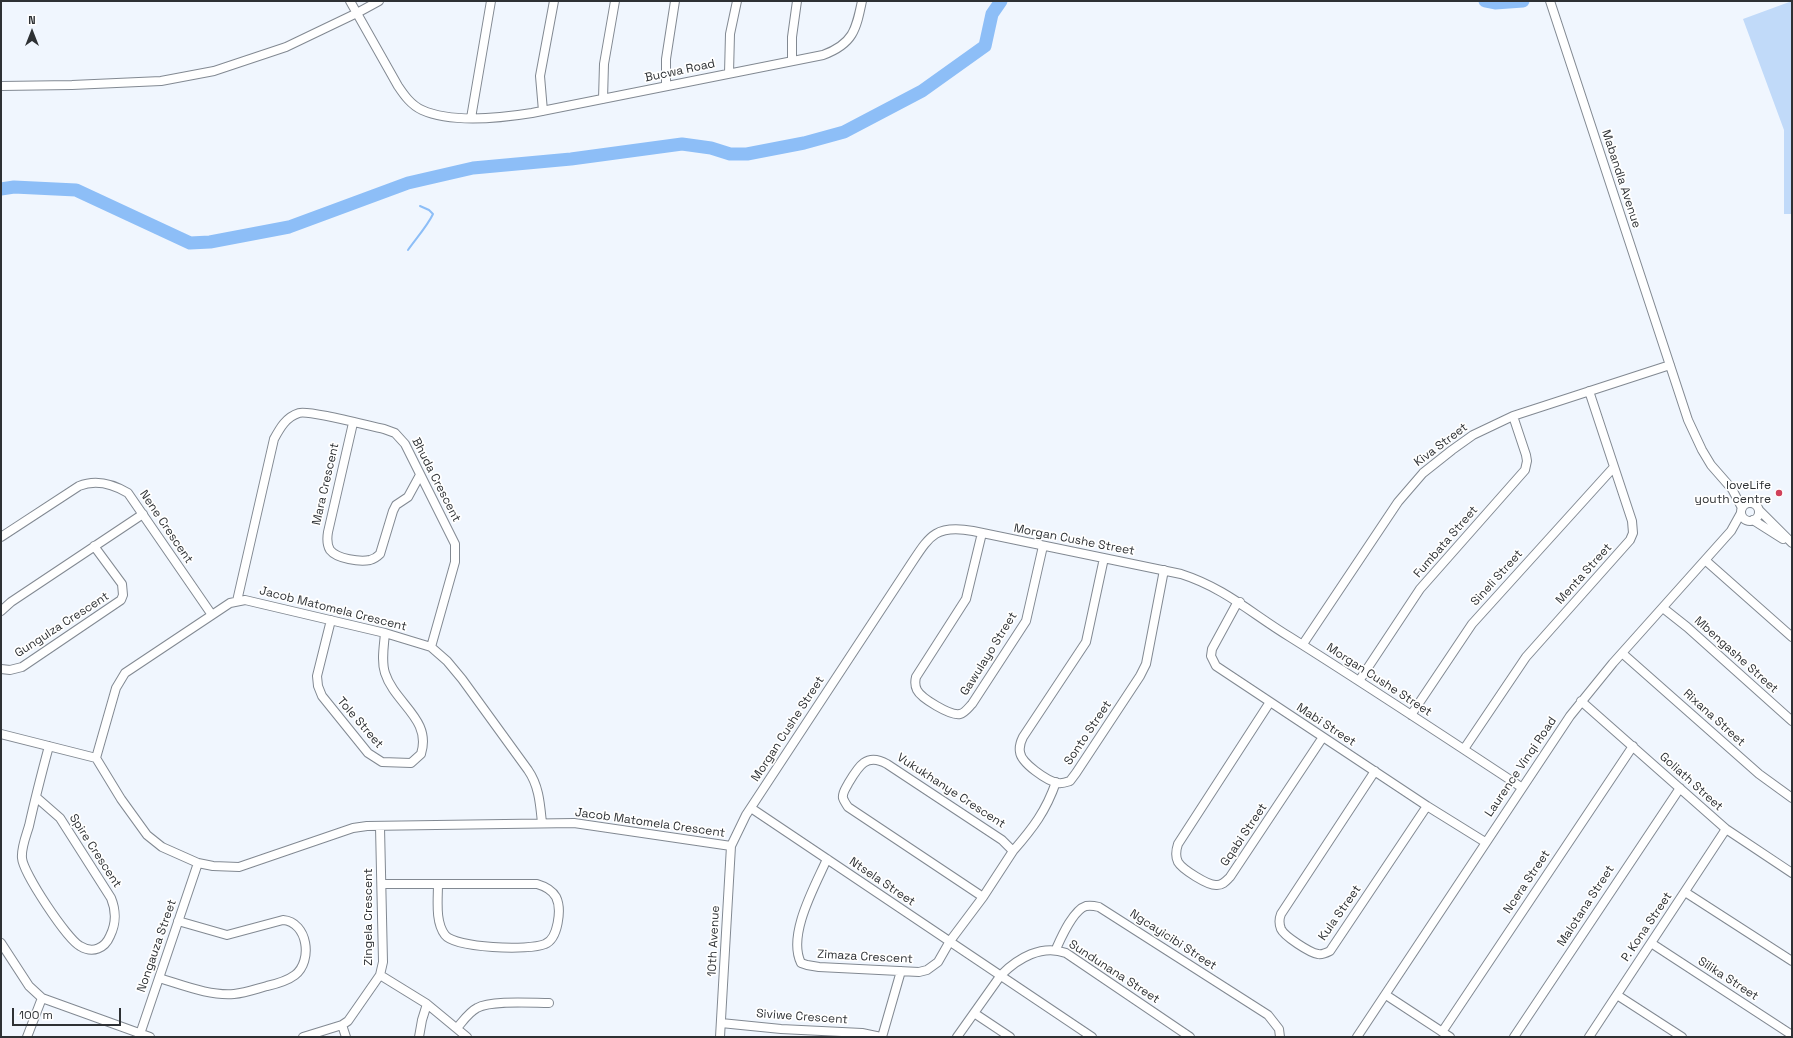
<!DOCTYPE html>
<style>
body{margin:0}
#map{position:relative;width:1793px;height:1038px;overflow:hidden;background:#f0f6fe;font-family:"Space Grotesk",sans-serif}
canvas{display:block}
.frame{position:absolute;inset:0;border:2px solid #2e3134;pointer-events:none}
.north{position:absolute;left:12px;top:12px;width:40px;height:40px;-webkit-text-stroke:3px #fff;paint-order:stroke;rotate:0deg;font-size:11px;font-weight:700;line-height:16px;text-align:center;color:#2e3134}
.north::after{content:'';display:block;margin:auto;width:14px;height:18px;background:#2e3134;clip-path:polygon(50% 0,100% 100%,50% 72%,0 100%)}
.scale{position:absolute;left:12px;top:1008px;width:109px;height:18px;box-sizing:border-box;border:2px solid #2e3134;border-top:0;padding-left:5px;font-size:12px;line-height:14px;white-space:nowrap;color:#2e3134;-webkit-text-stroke:3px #fff;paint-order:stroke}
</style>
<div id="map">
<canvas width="1793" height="1038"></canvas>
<div class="frame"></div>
<div class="north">N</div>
<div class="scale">100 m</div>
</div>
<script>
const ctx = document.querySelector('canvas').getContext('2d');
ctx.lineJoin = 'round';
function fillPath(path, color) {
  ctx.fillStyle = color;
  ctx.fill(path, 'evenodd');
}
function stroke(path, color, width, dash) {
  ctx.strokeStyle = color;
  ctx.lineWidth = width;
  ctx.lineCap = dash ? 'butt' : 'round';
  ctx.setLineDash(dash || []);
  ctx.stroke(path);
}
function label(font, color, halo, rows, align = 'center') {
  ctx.font = font + ' "Space Grotesk",sans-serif';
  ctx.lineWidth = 3.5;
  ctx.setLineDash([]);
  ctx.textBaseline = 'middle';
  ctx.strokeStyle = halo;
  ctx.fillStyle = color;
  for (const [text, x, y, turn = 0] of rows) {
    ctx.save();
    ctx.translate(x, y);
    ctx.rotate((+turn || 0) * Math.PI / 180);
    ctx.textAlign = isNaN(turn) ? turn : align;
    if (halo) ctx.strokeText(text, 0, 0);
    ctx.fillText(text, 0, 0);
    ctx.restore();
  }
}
fillPath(new Path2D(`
 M1792 1V214H1784V130L1743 19Z`), '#c1daf9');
stroke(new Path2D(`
 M408 250C415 240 428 225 433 214L429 210 420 206`), '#8dbef7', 2);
stroke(new Path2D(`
 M1485 1 1495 3 1523 1
 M1 189 14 187 76 190 190 243 210 242 289 227 408 183 473 168 571 159 682 144 711 148 730 154H747L804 143 844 132 922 91 985 46 992 14 1001 1`), '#8dbef7', 13);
const minor = new Path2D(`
 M350 1 398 86C404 95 411 105 422 110 451 123 501 118 532 113L823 55C853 44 856 30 862 1
 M1550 1 1688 420 1702 450 1711 465 1732 489 1742 508
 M792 61V37L797 1
 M729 73 730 34 737 1
 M1 86 72 85 161 81 214 71 286 47 357 13 379 1
 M666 86V59L675 1
 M603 99 604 64 615 1
 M543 111 540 76 554 1
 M471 118 491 1
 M353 423 328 532C327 538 327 545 330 550 337 559 360 562 370 560 374 559 377 557 380 554L393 511 396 505 408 497 420 475
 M1741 512a9 9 0 1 1 18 0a9 9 0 1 1-18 0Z
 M1759 510 1792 543
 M1753 520 1783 539
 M982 533 966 599 916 677C915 681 915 686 917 690 921 698 950 716 960 714 965 713 969 707 972 704L1026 621 1043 546
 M1 537 79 486C96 479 113 484 128 493L212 615
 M1104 558 1086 642 1023 737C1021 741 1019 747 1020 752 1021 763 1047 781 1058 783 1062 784 1067 782 1070 781L1076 773 1140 676 1146 664 1164 570
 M1705 560 1792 637
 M237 601 274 439C280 428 286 417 299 413 309 410 369 426 384 429L395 433 405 444 455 544V562L431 647
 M1240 602 1236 605 1212 649 1211 656 1216 666 1427 806 1485 842
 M1663 608 1687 627 1792 721
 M1 611 11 602 143 514
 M331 620 317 676 318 686 322 696 368 753 382 762 411 763 421 754C432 719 395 704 385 673 381 661 384 646 385 633
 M1303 644 1398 502 1423 473 1452 450 1473 435 1513 416 1670 365
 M1622 653 1759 774 1792 798
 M1 669 10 670 22 667 121 600 123 595 122 584 94 546
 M1359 681 1420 589 1525 470 1527 461 1526 455 1513 416
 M1581 701 1726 829 1792 873
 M1270 702 1178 844C1176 850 1175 856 1178 862 1182 869 1208 886 1217 885 1223 885 1226 881 1230 877L1323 737
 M1411 715 1472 624 1614 467
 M1 734 96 758
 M1464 749 1526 657 1630 540 1633 533 1632 521 1589 391
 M1375 771 1281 914C1279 919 1279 924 1281 929 1284 936 1310 953 1318 954 1322 955 1326 953 1330 951L1427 806
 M36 797 60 818 111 898C116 910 116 924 110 936 105 948 93 954 80 946 67 939 23 873 22 858 21 848 26 836 29 826 35 799 42 772 49 746
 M751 808 1092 1037
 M542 823C540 803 539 786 528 770L462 679 447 661 431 647 385 633 245 600 230 603 125 673 116 688 96 758 121 799 147 835 162 847 198 863 213 866 239 867 353 828 367 826 574 823 731 846
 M1013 851C1033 828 1046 811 1056 782
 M827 859C815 886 787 935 801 963L807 965 819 967 919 972 927 970 938 962 950 941 983 897 1013 851 1002 840 887 764C866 752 858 767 848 784 846 788 842 793 843 798 844 801 846 804 848 807L983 897
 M382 884H537C544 886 552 890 556 897 562 909 558 939 545 944 529 951 455 948 445 935 435 922 438 900 438 884
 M1685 892 1792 961
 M1 943 29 986 42 998 150 1037
 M1651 943 1792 1035
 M1056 949C1061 938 1073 910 1086 906 1091 905 1095 906 1099 907L1268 1015 1279 1029 1280 1037
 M380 975 427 1004 467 1037
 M159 978C183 985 209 996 234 994 245 993 256 989 267 986 276 984 287 981 295 975 313 961 308 922 283 920L227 935 178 921
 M1386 995 1450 1037
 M1617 995 1682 1037
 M974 1013 1010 1037
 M721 1023 781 1029 862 1033 881 1037
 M342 1025 346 1037
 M457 1028C463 1021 469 1012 477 1008 491 1000 532 1003 549 1003
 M1442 1032 1633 746
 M27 1037 42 998
 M139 1037 198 863
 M303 1037 342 1025 348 1021 380 975 383 962 380 827
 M419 1037 422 1020 427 1004
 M720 1037 731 846 746 815 909 567C929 537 934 524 973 531L1181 574C1225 588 1252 614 1290 637 1368 686 1445 737 1521 787
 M882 1037 901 971
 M957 1037 1001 975C1018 958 1042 944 1066 953L1190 1037
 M1357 1037 1570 716 1613 663 1731 531 1741 513
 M1514 1037 1680 788
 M1589 1037 1726 829`);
stroke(minor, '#828992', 10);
stroke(minor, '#fff', 8);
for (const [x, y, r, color] of [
 [1779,493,4,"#d0405a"]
]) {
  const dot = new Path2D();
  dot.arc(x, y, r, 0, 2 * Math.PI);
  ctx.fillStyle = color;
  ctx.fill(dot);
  stroke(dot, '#fff', 1.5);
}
label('12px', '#2e3134', '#fff', [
 ["Bucwa Road",680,71,-12],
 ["Mabandla Avenue",1621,179,72],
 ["Kiva Street",1441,445,-37],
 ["Bhuda Crescent",436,480,63],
 ["Mara Crescent",326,484,-77],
 ["Nene Crescent",166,527,56],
 ["Morgan Cushe Street",1074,540,11],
 ["Fumbata Street",1446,542,-49],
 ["Menta Street",1584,574,-48],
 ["Sineli Street",1497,578,-48],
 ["Jacob Matomela Crescent",333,609,14],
 ["Gungulza Crescent",62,625,-33],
 ["Gawulayo Street",989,654,-58],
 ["Mbengashe Street",1736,655,42],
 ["Morgan Cushe Street",1379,680,33],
 ["Rixana Street",1714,718,42],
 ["Tole Street",360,723,49],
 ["Mabi Street",1326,725,33],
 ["Morgan Cushe Street",788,729,-57],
 ["Sonto Street",1088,733,-56],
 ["Laurence Vinqi Road",1521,767,-56],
 ["Goliath Street",1691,782,42],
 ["Vukukhanye Crescent",951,791,33],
 ["Jacob Matomela Crescent",650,823,8],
 ["Gqabi Street",1244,835,-56],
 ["Spire Crescent",95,851,57],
 ["Ntsela Street",882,882,34],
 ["Ncera Street",1527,882,-56],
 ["Malotana Street",1586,906,-57],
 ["Kula Street",1340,913,-55],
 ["Zingela Crescent",369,917,-90],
 ["P. Kona Street",1647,927,-56],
 ["Ngcayicibi Street",1173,940,33],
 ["10th Avenue",714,941,-87],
 ["Nongauza Street",157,946,-71],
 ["Zimaza Crescent",865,957,3],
 ["Sundunana Street",1114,972,33],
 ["Silika Street",1728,979,33],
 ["Siviwe Crescent",802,1017,4]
]);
label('12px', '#2e3134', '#fff', [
 ["loveLife",1771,486],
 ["youth centre",1771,500]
], 'right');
</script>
